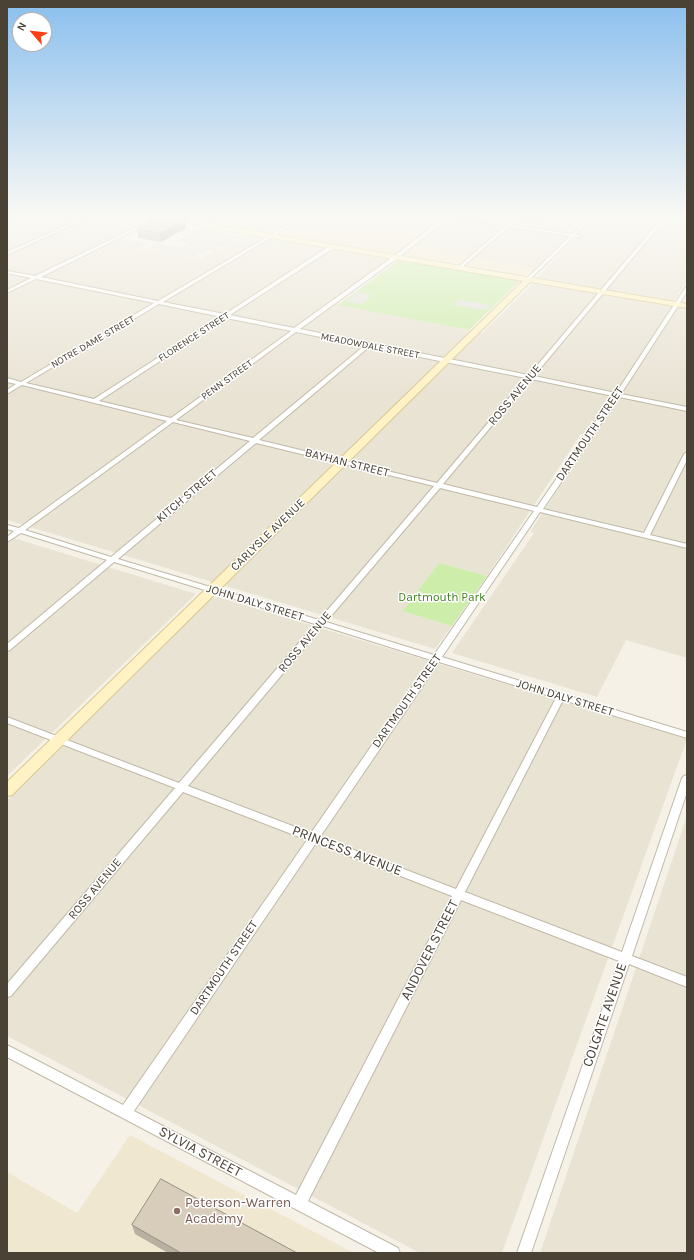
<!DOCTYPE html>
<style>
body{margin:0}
#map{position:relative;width:694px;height:1260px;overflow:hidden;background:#f5f1e7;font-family:Karla,sans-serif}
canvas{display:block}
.frame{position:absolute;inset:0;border:8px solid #494235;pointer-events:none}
.north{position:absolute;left:12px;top:12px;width:40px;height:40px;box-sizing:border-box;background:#fff;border:1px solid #b6b3ae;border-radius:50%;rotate:298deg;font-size:11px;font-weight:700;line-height:16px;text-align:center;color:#494235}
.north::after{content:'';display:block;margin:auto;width:14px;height:18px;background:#ff3f13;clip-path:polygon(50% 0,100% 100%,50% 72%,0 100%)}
</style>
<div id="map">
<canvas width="694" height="1260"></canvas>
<div class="frame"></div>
<div class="north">N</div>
</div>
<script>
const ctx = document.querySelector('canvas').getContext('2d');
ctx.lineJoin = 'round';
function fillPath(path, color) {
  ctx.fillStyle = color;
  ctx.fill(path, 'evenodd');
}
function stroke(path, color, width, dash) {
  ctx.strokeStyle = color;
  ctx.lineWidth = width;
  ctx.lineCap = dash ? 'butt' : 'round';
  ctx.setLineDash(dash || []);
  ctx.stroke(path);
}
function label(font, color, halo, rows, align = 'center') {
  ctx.font = font + ' Karla,sans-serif';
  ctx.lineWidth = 3;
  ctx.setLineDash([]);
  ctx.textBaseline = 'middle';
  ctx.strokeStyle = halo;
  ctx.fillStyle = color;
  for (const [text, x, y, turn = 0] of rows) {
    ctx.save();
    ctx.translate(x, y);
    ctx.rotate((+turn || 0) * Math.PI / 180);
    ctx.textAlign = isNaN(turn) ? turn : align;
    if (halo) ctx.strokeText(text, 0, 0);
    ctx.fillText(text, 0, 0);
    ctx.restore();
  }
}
fillPath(new Path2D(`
 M7 218H88L135 226 7 289Z
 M181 218H296L271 233Z
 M449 218 568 236 535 268 438 252 440 250 413 245Z
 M594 218H687V281L674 301 537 278Z
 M244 235 393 258 333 303 482 333 534 282 687 308V658L626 640 597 697 452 653 534 533 530 532 592 437 581 434 487 576 439 563 402 611 452 626 435 649 7 520V295L120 239 147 244 141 248 201 259Z
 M7 536 196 594 7 776Z
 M218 597 687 739 502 1253H420L7 1036V800L210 598Z
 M687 816V1253H540Z`), '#e9e3d4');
fillPath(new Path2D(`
 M413 245 440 250 438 252 535 268 525 276 402 255Z`), '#f9e9d0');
fillPath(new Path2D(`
 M309 218H443L395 254 281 235Z
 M466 218H582L567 233Z
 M130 1135 354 1253H7V1172L77 1213Z`), '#efe7cf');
fillPath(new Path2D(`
 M399 260 521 280 469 330 338 305Z
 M439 563 487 576 452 626 402 611Z`), '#cdedab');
fillPath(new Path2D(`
 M201 228 242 236 223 246 213 247 219 249 214 251 206 250 196 255 201 257 199 258 147 249 157 243 180 248 189 243 175 242Z
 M358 292 372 295 361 304 346 301Z
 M460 300 486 304 490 307 484 310 454 305Z`), '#e5e3df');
const street = new Path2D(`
 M10 218H15L7 222V219Z
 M82 218H87L7 255V252Z
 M155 218H160L41 277 158 301 299 218H304L163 302 225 314 331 245H335V247L230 315 294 328 398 253 443 218H448L402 255 300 329 529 375 662 218H666L534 376 616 393 685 288 687 287V292L621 394 687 407V411L619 397 543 509 644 533 684 454 687 452V460L650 535 687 544V548L540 512 442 657 687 732V738L563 700 465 892 622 952 682 778 684 776 687 775V792L632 956 687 977V987L629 964 531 1253H517L619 961 461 900 308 1201 398 1248 400 1253H379L7 1057V1045L123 1105 307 840 183 792 11 996 7 997V984L175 788 7 723V717L179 783 315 624 114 562 10 650 7 651V644L107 560 21 533 7 542V537L14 531 7 529V525L19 528 167 421 22 385 7 394V390L16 384 7 382V378L21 382 154 303 36 279 7 293V290L31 278 7 273V271L35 276ZM159 304 221 317 94 399 26 383ZM226 318 291 331 171 418 99 401ZM296 332 364 346 253 438 176 420ZM369 347 526 378 437 483 259 440ZM531 379 613 396 537 507 443 484ZM173 422 250 441 111 557 25 530ZM256 443 434 486 319 620 118 559ZM440 488 534 511 434 655 326 622ZM323 626 431 660 311 833 188 786ZM439 662 556 698 456 889 320 837ZM316 843 452 896 296 1195 134 1111Z
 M226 218H231L215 227 212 226Z
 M455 218H465L572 234 588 218H592L576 234 580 235V237H574L529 280H527V278L570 236 509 227 460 269H458V267L505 226Z`);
const secondary = new Path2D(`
 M162 218H176L687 304V308L530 282 12 795 7 796V782L523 281 165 220Z`);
stroke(street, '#c1b9a8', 2);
stroke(secondary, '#d9c992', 2);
fillPath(street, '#fff');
fillPath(secondary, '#fff3c6');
fillPath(new Path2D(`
 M507 218H547L544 221 534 219 532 222Z
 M185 220 186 228 161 242 138 238 137 229 148 224 147 221Z
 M132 1225 297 1253H168L135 1234Z`), '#bab0a1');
fillPath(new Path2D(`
 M532 218H534V219L532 222Z
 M185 220 186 228 161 242 160 233Z`), '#979083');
const building = new Path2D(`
 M154 218H171L185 220 160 233 137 229 152 222 147 221Z
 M161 1179 297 1253H181L132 1225Z`);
fillPath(building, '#d8cdbb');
stroke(building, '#979083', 1);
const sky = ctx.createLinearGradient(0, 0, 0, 394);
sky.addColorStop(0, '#8abfee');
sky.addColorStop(0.55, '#faf9f4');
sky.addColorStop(1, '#faf9f400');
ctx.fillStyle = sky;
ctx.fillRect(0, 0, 694, 394);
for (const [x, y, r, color] of [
 [177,1211,4,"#8d6e63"]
]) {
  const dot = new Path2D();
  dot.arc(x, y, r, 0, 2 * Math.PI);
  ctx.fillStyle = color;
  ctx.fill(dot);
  stroke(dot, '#fff', 1.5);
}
label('10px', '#494235', '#fff', [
 ["FLORENCE STREET",194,337,-33],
 ["NOTRE DAME STREET",93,342,-30],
 ["MEADOWDALE STREET",370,346,11],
 ["PENN STREET",227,380,-36]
]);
label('12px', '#494235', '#fff', [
 ["ROSS AVENUE",515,395,-50],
 ["DARTMOUTH STREET",590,434,-56],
 ["BAYHAN STREET",347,463,14],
 ["KITCH STREET",187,496,-40],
 ["CARLYSLE AVENUE",268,535,-44],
 ["JOHN DALY STREET",255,603,17],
 ["ROSS AVENUE",305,642,-50],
 ["JOHN DALY STREET",565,698,17],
 ["DARTMOUTH STREET",407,701,-55],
 ["ROSS AVENUE",95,889,-50],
 ["DARTMOUTH STREET",224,968,-56]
]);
label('12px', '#428122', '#fff', [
 ["Dartmouth Park",442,598]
]);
label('14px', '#494235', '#fff', [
 ["PRINCESS AVENUE",347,851,21],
 ["ANDOVER STREET",430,950,-63],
 ["COLGATE AVENUE",605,1015,-71],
 ["SYLVIA STREET",200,1152,28]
]);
label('14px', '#785e54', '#fff', [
 ["Peterson-Warren",185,1203],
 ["Academy",185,1219]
], 'left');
</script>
